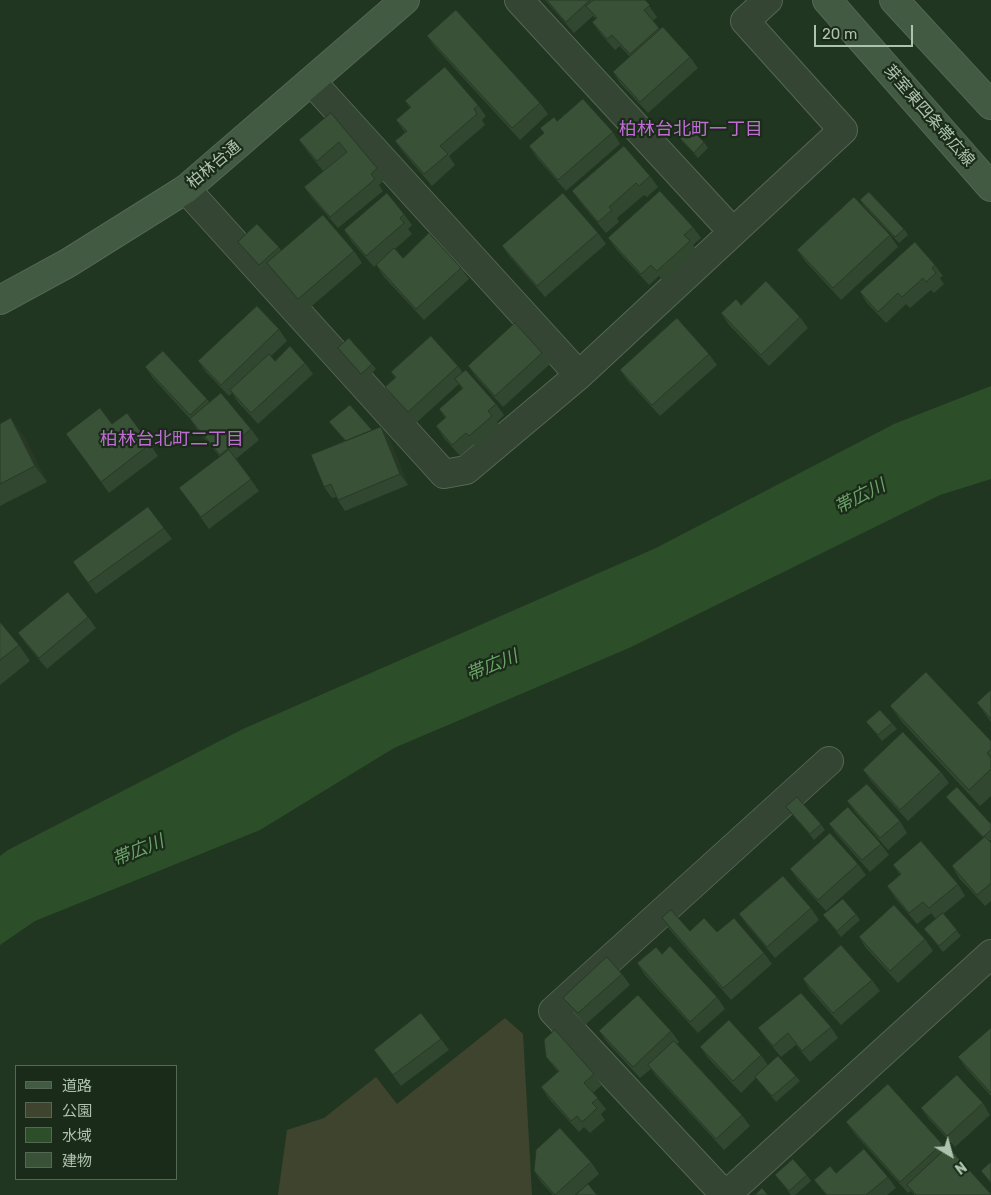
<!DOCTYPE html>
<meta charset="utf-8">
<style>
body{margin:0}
#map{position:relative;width:991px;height:1195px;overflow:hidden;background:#213620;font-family:Rubik,"Noto Sans JP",sans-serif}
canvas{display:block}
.legend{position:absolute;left:15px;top:1065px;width:162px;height:115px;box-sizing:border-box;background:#1a2b19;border:1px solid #556854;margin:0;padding:6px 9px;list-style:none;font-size:15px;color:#aec3ad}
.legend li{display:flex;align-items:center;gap:10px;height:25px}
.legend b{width:25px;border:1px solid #556854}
.north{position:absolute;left:926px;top:1130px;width:50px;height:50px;-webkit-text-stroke:4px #1a2b19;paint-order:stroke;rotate:143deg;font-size:14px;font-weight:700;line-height:20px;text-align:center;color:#aec3ad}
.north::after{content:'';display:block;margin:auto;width:18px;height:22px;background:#aec3ad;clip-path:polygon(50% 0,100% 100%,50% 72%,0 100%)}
.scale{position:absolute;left:814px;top:25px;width:99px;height:22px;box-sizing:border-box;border:2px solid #aec3ad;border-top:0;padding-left:6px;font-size:15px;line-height:18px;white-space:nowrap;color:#aec3ad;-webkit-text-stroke:4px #1a2b19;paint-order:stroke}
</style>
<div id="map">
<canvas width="991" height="1195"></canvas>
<ul class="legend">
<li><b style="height:6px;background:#425942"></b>道路</li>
<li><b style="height:14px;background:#3f442e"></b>公園</li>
<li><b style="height:14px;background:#2c4f2a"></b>水域</li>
<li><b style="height:14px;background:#395237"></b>建物</li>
</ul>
<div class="north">N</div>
<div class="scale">20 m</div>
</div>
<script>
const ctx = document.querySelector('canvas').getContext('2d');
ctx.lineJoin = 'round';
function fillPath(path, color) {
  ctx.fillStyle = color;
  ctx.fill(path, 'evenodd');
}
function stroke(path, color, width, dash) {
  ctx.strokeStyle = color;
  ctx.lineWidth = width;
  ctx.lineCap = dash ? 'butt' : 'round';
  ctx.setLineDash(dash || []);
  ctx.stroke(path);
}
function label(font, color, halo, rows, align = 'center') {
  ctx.font = font + ' Rubik,"Noto Sans JP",sans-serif';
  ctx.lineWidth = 4.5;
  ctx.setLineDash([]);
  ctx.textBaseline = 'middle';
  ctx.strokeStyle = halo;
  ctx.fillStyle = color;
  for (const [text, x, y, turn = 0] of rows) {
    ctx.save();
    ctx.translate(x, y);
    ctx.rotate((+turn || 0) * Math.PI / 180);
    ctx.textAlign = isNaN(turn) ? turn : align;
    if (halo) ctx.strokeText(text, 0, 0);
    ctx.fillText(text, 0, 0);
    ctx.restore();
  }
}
fillPath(new Path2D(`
 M505 1018 523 1034 532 1195H278L287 1130 324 1118 376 1077 397 1104Z`), '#3f442e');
fillPath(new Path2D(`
 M991 386V479L940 495 629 648 394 748 260 830 35 921 0 945V856L8 850 243 729 656 548 894 424Z`), '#2c4f2a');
const street = new Path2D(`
 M519 0 733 232
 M312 82 579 375
 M186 189 444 474 466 470 579 375 843 130 745 21 768 0
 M725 1195 553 1011 829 761
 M726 1195 991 954`);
const secondary = new Path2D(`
 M827 0 991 187
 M894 0 991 105
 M0 300 68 263 186 189 405 0`);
stroke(street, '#556754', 30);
stroke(secondary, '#556754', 30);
stroke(street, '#344633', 28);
stroke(secondary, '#425942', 28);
fillPath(new Path2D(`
 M545 0H645L657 17 653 21 661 30 690 57 698 68 648 113 621 84 613 72 630 57 620 46 615 50 600 33 592 22 596 19 593 16 574 33Z
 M427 36 540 103 548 114 520 140 435 47Z
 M405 101 478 105 486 116 482 120 485 125 449 156 455 165 432 186 403 152 395 141 405 132 396 120 410 108Z
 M331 113 377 168 385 179 379 185 383 191 338 228 312 198 304 187 323 171 307 151 299 140Z
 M557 121 613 132 620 144 566 191 537 158 529 146 544 133 540 128Z
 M678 136 704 142 708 148 698 158 682 141Z
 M650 176 658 187 647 197 644 195 617 218 619 222 606 233 580 202 572 191Z
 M860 200 904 229 908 235 899 243 864 206Z
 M404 214 412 225 408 229 412 234 395 249 403 258 461 268 469 279 424 320 384 277 376 265 378 264 374 267 352 242 344 230Z
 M693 227 701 238 693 245 697 252 664 282 659 276 649 285 616 249 608 238Z
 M598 233 606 244 545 297 510 257 502 246Z
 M890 235 898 247 841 300 805 261 797 250Z
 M238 242 279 247 281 250 354 251 362 263 306 311 275 274 269 266 263 270 242 248Z
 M935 265 943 276 940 278 944 284 934 293 931 290 910 308 906 304 886 323 867 303 860 292Z
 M741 305 800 317 808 328 769 366 729 325 721 313Z
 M279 329 287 341 271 356 275 361 305 363 313 374 258 424 238 402 232 393 229 396 206 372 198 361Z
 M338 348 372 364 376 369 365 380 342 354Z
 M542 353 550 364 503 407 476 377 468 366Z
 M709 354 717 365 660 416 628 381 620 370Z
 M458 366 463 373 496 404 504 415 497 422 500 427 477 448 474 444 460 456 444 438 436 426 445 418 439 409 462 389 459 384 416 423 393 398 385 387 395 378 391 372Z
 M145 367 207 399 210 403 251 429 259 440 236 459 259 491 209 529 179 488 220 457 198 431 190 419 153 378Z
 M329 422 372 430 381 427 389 438 408 485 345 511 336 497 332 498 324 487 345 441Z
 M0 424 23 435 47 482 0 506Z
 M112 424 150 444 158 456 109 493 66 434Z
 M148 507 172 539 96 594 73 562Z
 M88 617 96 628 47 669 26 644 18 633Z
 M0 622 19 645 30 661 0 685Z
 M991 690V722L977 703Z
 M890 706 991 741V796L980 806 902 722Z
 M866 722 892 723 897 729 882 741Z
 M863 770 941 772 949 783 908 821 871 781Z
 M946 797 991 824V840L989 841 991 843V901L985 906 959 878 952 866 983 838 950 802Z
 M847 801 900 821 907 833 888 850 855 812Z
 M786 807 821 824 825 830 814 840 790 812Z
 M829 824 881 844 889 855 870 872 837 835Z
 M858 864 866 875 826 911 798 880 790 869Z
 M893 865 958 884 965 896 943 914 961 936 943 952 924 929 936 919 931 913 917 924 895 898 887 886 900 875Z
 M811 908 819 920 775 958 747 925 739 914Z
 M856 914 860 920 841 937 823 915Z
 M662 918 690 931 717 932 764 953 772 964 731 1000 670 930Z
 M859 937 925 939 933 951 898 983 866 948Z
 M662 954 717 997 725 1009 698 1033 645 975 637 963Z
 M622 974 630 985 585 1025 571 1009 563 998Z
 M803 979 872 980 880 991 841 1025 810 990Z
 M831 1027 838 1038 810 1062 796 1045 781 1057 766 1039 758 1028Z
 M991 1028V1096L966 1068 958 1057Z
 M599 1031H671L679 1042 677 1044 742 1115 750 1126 724 1150 656 1076 651 1069 640 1078 607 1042Z
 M441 1039 449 1050 401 1086 374 1050Z
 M700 1047 761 1055 768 1065 796 1076 800 1081 776 1102 756 1078 741 1093 708 1058Z
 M546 1057 594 1074 602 1085 593 1093 606 1109 601 1114 605 1120 590 1133 584 1127 579 1132 549 1099 541 1087 558 1072Z
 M983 1103 990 1115 955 1147 929 1119 921 1108Z
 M846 1122 942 1144 946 1149 991 1195H914L911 1191 908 1193 854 1133Z
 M591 1162 599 1174 575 1195H553L541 1182 534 1171Z
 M836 1173 888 1177 896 1188 887 1195H826L814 1180Z
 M775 1175H807L811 1181 795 1195H791Z`), '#31472f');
fillPath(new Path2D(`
 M11 418 23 435 47 482 35 466Z
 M381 427 389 438 408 485 400 474Z`), '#283926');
const building = new Path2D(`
 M547 0H590L566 22Z
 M594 0H645L650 5 644 10 659 28 630 54 612 35 607 39 592 22 597 18 586 6Z
 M456 10 540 103 512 128 427 36Z
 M663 27 690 57 640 102 613 72Z
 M445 67 478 105 474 109 477 114 440 146 448 154 424 174 395 141 407 131 396 120 411 107 405 101Z
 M583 99 613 132 558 180 529 146 544 133 540 128 554 117 557 121Z
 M331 113 377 168 371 174 375 179 330 217 304 187 347 152 339 142 317 161 299 140Z
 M688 126 704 142 694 153 678 136Z
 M624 146 650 176 639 186 636 183 609 207 612 210 598 222 572 191Z
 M660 191 693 227 684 235 690 241 657 271 651 265 641 274 608 238Z
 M869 192 904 229 895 237 860 200Z
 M387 193 404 214 400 218 404 223 366 256 344 230Z
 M563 193 598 233 537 286 502 246Z
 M854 197 890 235 833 288 797 250Z
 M323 215 354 251 298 299 267 263Z
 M257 224 279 247 259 265 238 242Z
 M429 233 461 268 416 309 376 265 394 248 403 258Z
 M915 242 935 265 932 268 936 273 926 282 923 278 902 297 898 293 878 312 860 292Z
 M766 281 800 317 761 355 721 313 736 299 741 305Z
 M257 306 279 329 221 385 198 361Z
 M677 318 709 354 652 405 620 370Z
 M515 323 542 353 495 396 468 366Z
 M431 336 458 366 408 412 385 387 396 377 391 372Z
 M349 338 372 364 361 374 338 348Z
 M290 346 305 363 251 413 230 390 269 354 275 361Z
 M163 351 207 399 190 415 145 367Z
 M466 370 496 404 488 411 492 416 469 436 466 433 452 445 436 426 446 417 439 409 463 388 455 379Z
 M221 393 251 429 220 455 190 419Z
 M350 405 372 430 346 441 329 422Z
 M100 408 112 424 127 413 150 444 101 482 66 434Z
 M11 418 35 466 0 484V424Z
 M381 427 400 474 338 500 331 484 324 487 311 455Z
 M229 450 251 479 201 517 179 488Z
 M148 507 164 528 88 583 73 562Z
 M68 592 88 617 39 658 18 633Z
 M0 622 19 645 0 660Z
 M926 672 991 741V749L987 753 991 758V769L969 790 890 706Z
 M991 690V719L977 703Z
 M880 710 892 723 878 735 866 722Z
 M903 732 941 772 900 810 863 770Z
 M867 784 900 821 880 838 847 801Z
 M957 787 991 824V830L983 837 946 797Z
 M797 797 821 824 810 834 786 807Z
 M848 807 881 844 862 860 829 824Z
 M830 833 858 864 818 900 790 869Z
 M985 837 991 843V883L977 895 952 866Z
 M921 841 958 884 929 908 923 902 909 913 887 886 901 874 893 865Z
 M783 876 811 908 767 947 739 914Z
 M843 899 856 914 837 931 823 915Z
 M894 905 925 939 890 971 859 937Z
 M671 910 690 931 704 918 717 932 734 918 764 953 723 988 662 918Z
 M943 913 957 930 939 946 924 929Z
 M841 945 872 980 833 1013 803 979Z
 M670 946 717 997 690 1022 637 963 656 947 662 954Z
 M607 957 622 974 578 1013 563 998Z
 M801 993 831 1027 802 1051 788 1033 773 1046 758 1028Z
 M638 995 671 1031 633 1067 599 1031Z
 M421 1013 441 1039 393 1075 374 1050Z
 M729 1020 761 1055 733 1081 700 1047Z
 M991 1028V1093L958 1057Z
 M555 1030 594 1074 584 1083 598 1098 592 1103 597 1108 582 1122 577 1116 571 1121 541 1087 559 1071 546 1057 544 1040Z
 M674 1041 742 1115 716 1139 648 1065Z
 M778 1056 796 1076 772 1096 755 1077Z
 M957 1075 983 1103 947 1136 921 1108Z
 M888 1084 942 1144 900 1182 846 1122Z
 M560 1128 591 1162 555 1195 534 1171 536 1150Z
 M948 1147 991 1194V1195H916L907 1185Z
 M864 1149 888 1177 866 1195H827L814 1180 830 1166 836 1173Z
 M793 1159 807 1175 789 1191 775 1175Z
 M991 1162V1183L981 1171Z
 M588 1184 597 1195H576Z
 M762 1188 768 1195H755Z`);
fillPath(building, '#395237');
stroke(building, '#283926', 1);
label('16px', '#aec3ad', '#1a2b19', [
 ["芽室東四条帯広線",929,116,49],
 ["柏林台通",214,165,-40]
]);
label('18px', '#c06cd5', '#1a2b19', [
 ["柏林台北町一丁目",691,130],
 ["柏林台北町二丁目",172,440]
]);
label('italic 18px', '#6aa267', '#1a2b19', [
 ["帯広川",860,497,-27],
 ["帯広川",492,666,-22],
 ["帯広川",138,851,-22]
]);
</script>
